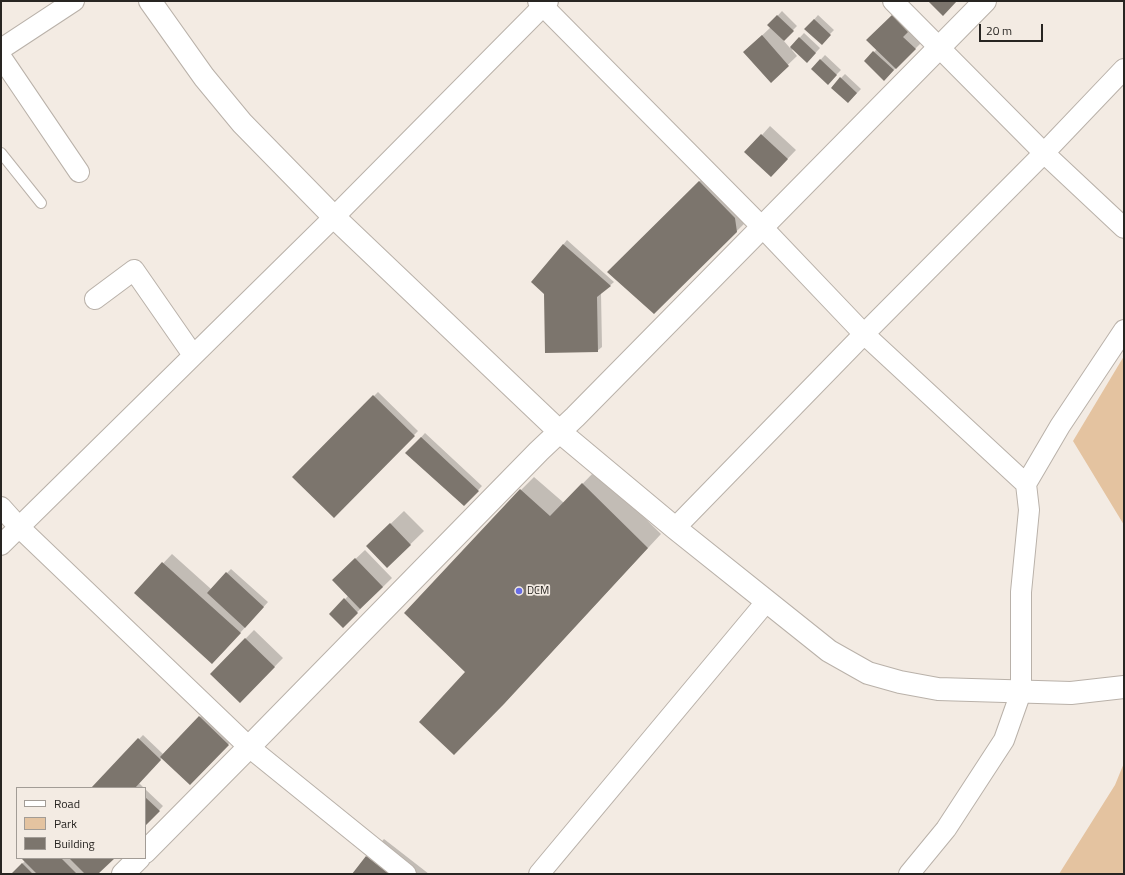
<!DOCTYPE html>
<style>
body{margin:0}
#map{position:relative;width:1125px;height:875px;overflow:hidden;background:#f3ebe3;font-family:"Titillium Web",sans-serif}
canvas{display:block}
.frame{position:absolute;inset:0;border:2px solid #282522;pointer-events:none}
.legend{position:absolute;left:16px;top:787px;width:130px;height:72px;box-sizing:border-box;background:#f3ebe3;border:1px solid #a29c96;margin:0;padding:5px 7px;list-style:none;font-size:12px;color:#282522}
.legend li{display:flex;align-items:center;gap:8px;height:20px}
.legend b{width:20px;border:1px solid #a29c96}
.scale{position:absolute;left:979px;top:24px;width:64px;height:18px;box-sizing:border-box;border:2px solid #282522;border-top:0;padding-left:5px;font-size:12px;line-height:14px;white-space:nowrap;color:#282522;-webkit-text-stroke:3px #f3ebe3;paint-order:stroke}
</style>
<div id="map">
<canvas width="1125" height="875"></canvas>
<div class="frame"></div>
<ul class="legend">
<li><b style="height:5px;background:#fff"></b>Road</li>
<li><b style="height:11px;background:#e4c3a0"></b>Park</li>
<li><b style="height:11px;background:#7c756d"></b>Building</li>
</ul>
<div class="scale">20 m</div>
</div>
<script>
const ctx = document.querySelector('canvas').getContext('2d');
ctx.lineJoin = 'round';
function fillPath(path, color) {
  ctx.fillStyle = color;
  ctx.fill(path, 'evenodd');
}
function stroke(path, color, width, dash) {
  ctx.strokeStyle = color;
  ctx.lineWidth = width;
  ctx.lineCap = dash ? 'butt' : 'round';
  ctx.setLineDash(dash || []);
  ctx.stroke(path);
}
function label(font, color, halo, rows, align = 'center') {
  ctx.font = font + ' "Titillium Web",sans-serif';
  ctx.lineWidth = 3.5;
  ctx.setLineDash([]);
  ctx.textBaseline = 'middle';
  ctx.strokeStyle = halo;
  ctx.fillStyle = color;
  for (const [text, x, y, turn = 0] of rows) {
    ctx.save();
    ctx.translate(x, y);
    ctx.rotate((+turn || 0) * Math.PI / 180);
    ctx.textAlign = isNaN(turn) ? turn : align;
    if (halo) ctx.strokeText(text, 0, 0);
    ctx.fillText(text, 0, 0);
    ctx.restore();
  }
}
fillPath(new Path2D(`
 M1124 356V525L1073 441Z
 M1124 763V874H1059L1115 785Z`), '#e4c3a0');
fillPath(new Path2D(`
 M901 7 924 40 884 80 865 61 877 49 868 40Z
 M782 11 797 26 783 40 790 48 804 33 820 48 807 62 793 49 792 50 797 56 771 81 753 44 771 27 769 25Z
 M818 15 834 30 821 43 806 29Z
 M825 55 841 70 832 79 812 69Z
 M845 74 861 89 848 102 832 87Z
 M770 126 796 150 771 176 762 135Z
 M713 168 750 218 654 313 608 272Z
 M567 240 614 282 601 293 602 347 597 351 563 245Z
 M378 392 418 431 334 517 293 477Z
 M425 433 482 486 464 505 407 453Z
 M596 470 661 534 517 689 466 672 521 490 534 477 564 503Z
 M404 511 424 531 387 567 381 533Z
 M365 550 392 578 343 626 331 614 348 596 333 580Z
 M172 554 211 589 231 569 268 602 221 654 135 593Z
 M254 630 283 658 240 702 211 674Z
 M209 708 237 735 190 784 162 758 139 783 144 788H92L143 735 163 754Z
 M145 789 163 806 145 825Z
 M384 839 429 874H353L367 857Z
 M24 858H113L97 874H12L25 861Z`), '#0003');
fillPath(new Path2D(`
 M928 1H957L943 16Z
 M777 15 794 31 784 41 767 25Z
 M892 15 908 32 903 37 916 49 896 69 866 40Z
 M814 19 831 35 822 45 804 29Z
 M762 35 789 66 771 83 743 52Z
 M799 37 816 53 807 63 790 47Z
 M873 51 894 70 884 81 864 61Z
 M820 59 837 75 828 85 811 69Z
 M840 77 857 93 848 103 831 88Z
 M761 134 788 159 771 177 744 152Z
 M699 181 735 218 737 232 654 314 607 272Z
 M563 244 611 286 597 297 598 352 545 353 544 294 531 282Z
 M373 395 415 436 334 518 292 477Z
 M421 437 479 491 464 506 405 453Z
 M582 483 648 548 504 704 454 755 419 722 465 672 404 613 520 489 550 516Z
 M390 523 411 545 387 568 366 546Z
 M355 558 383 587 360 609 332 580Z
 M162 562 241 633 212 664 134 593Z
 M226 572 264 607 245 628 207 593Z
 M344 598 358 613 343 628 329 614Z
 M245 638 275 667 240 703 210 674Z
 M199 716 229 745 190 785 160 757Z
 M138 738 161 760 135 788H91Z
 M145 797 160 811 145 826Z
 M366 856 389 874H352Z
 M22 858H61L77 874H37L22 859Z
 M69 858H115L98 874H85Z
 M22 863 33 874H11Z`), '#7c756d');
const lane = new Path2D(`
 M1 153 41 203`);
const street = new Path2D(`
 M538 1 763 228 864 334 1026 484
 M893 1 1044 153 1124 228
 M1 49 74 1
 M1 57 79 172
 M95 299 134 270 193 355
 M1 507 19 527 249 747 406 874
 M675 528 864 334 1044 153 1124 69
 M1 545 334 217 548 1
 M539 874 766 602
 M909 874 946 829 1004 740 1021 692V592L1029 510 1026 484 1060 426 1124 330`);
const secondary = new Path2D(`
 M150 1 204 77 242 123 334 217 560 432 675 528 829 651 868 673 900 682 938 689 1071 693 1124 687
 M145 852 249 747 539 451 575 417 985 1
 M123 874 139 858`);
stroke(lane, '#b9b1a9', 12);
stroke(street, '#b9b1a9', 22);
stroke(secondary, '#b9b1a9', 24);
stroke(lane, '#fff', 10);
stroke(street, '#fff', 20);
stroke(secondary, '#fff', 22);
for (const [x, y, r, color] of [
 [519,591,4,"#686de6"]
]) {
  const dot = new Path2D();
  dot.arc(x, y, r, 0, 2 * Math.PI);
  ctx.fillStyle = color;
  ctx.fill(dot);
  stroke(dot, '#f3ebe3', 1.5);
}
label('11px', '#282522', '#f3ebe3', [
 ["DCM",527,591]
], 'left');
</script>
